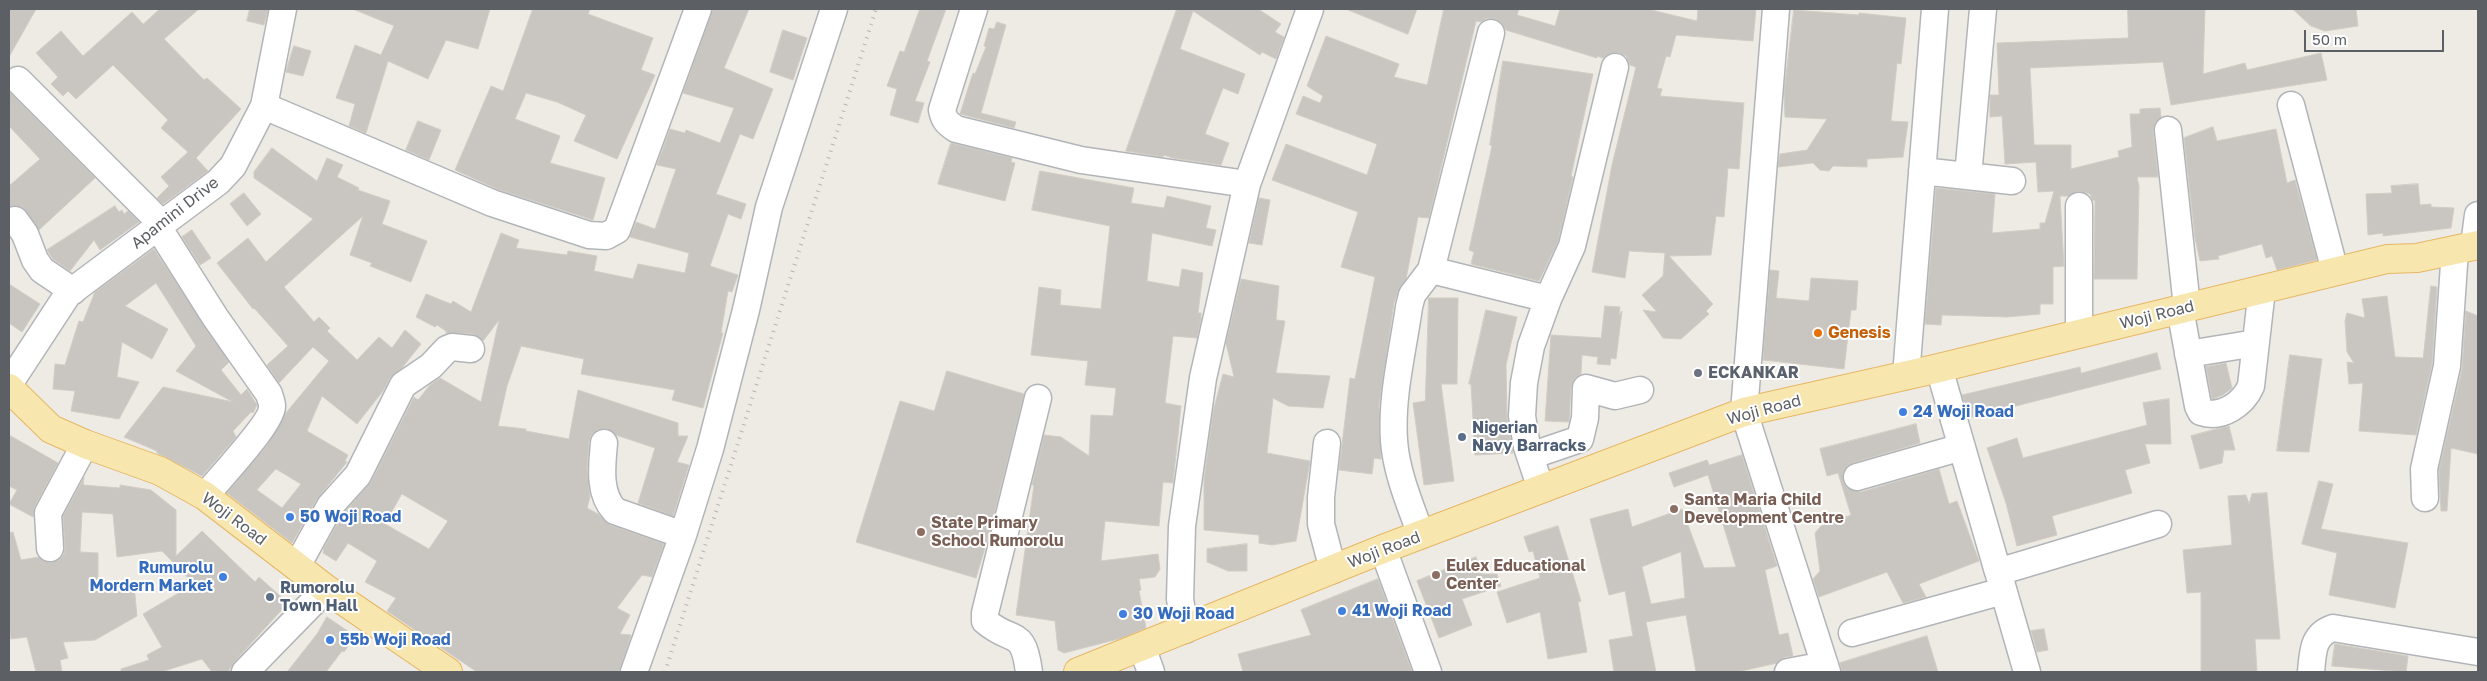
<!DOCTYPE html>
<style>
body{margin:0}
#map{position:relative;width:2487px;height:681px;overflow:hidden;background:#eeebe5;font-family:"Golos Text",sans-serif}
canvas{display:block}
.frame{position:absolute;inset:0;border:10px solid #5c6064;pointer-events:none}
.scale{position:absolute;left:2304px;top:30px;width:140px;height:22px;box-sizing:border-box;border:2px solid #5c6064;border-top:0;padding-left:6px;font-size:15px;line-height:18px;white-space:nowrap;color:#5c6064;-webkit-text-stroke:4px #fff;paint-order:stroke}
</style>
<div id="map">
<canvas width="2487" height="681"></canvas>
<div class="frame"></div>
<div class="scale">50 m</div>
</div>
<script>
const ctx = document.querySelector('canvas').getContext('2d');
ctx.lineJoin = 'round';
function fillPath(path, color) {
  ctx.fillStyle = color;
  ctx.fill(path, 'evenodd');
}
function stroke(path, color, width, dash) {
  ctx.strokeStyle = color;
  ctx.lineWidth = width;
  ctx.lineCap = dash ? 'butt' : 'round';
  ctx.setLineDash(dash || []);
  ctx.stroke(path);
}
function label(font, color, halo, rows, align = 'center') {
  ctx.font = font + ' "Golos Text",sans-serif';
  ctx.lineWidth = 4;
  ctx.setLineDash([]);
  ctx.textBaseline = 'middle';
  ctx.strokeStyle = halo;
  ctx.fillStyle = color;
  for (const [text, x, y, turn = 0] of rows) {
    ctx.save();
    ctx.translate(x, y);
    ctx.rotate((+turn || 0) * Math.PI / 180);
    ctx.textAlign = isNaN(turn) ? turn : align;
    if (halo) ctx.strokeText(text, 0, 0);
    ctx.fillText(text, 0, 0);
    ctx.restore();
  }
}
const building = new Path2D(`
 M9 9H36L9 57Z
 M160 9H199L164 39 204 80 207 78 241 109 196 158 208 171 163 204 157 198 169 186 161 177 188 152 161 128 168 120 113 65 76 99 68 91 63 96 51 84 58 77 36 53 61 31 83 56 132 12 143 24Z
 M250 9H268L264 25 247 21Z
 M353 9H490L478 49 446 40 428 79 388 61 366 133 349 126 355 104 336 98 355 45 381 55 394 26Z
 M533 9H590L588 14 653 38 641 70 655 75 617 159 574 141 586 115 557 102 526 93 515 119 560 136 550 163 605 178 593 220 497 189 455 170 491 86 503 91Z
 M713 9H749L724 68 773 89 753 139 740 134 716 194 746 204 741 219 728 214 710 266 738 275 732 292 728 291 721 333H723L703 408 672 400 675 390 581 374 584 359 521 346 507 386 498 426 526 429V431L569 439 578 390 678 423V436H688L677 462 689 465 673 516 638 503 655 448 616 435 606 428 597 430 592 435 589 441 587 470 590 497 587 508 598 514 610 525 664 544 652 577 642 575 617 608 630 615 620 634 631 635 619 672H477L387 611 396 598 365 582 377 561 348 543 336 561 323 553 324 548 342 515 371 482 414 397 418 400 430 385 440 378 481 402 499 320 483 341 473 334 446 333V331L437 325 435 327 416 317 426 294 451 304 453 301 471 312 501 233 519 240 516 248 567 255 568 251 597 256 594 271 633 279 638 264 685 273 689 253 630 237 636 222 655 229 676 169 657 165 670 129 685 133 686 130 720 143 734 108 683 93ZM402 494 448 521 429 549 385 524Z
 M920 9H946L927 61 930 62 915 101 924 103 918 123 890 115 897 89 887 86 900 51 904 52Z
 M1177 9H1258L1281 24 1275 32 1284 37 1276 59 1262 52 1260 55 1193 11 1180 49 1245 74 1238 94 1223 88 1205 134 1229 143 1221 165 1173 158 1164 155 1163 157 1126 151Z
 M1346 9H1417L1408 34Z
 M1444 9H1519L1517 15 1555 26 1560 9H1647L1697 21 1698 9H1756L1753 41 1676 35 1670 57 1666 56 1657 88 1662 89 1660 96 1744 103 1739 169 1728 168 1724 217 1716 216 1711 255 1669 256 1713 304 1706 311 1709 314 1681 339 1663 338 1643 310 1657 312 1642 295 1663 276 1665 253 1629 251 1625 278 1592 272 1612 165 1636 67 1630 65 1626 56 1619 53H1611L1603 58 1597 56V58L1506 30 1502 23 1495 19 1487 18 1481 22 1476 21 1429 218 1418 217 1406 279 1398 291 1394 303 1379 405 1381 459 1374 458 1372 474 1339 470 1350 378 1355 379 1375 277 1341 267 1358 212 1272 180 1286 144 1367 175 1377 144 1296 114 1303 96 1320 103 1323 96 1307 86 1326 36 1399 64 1394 77 1427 85Z
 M2128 9H2205L2203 74 2245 63 2247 70 2321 53 2327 80 2171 105 2163 62 2030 68 2034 145H2071V169L2119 157 2118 151 2132 147 2130 114H2140V109L2160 108 2161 117 2155 124 2153 131 2158 177H2137L2139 186 2137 279H2094L2095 200 2093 201 2090 194 2079 191 2069 196H2060L2064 266 2053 267V304H2040V314L2007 317 1942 315 1941 325 1925 324 1936 188 1995 194 1992 233 2040 229V223H2045L2054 191 2038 192 2036 162 2005 164 2002 116 1990 117V95H1999L1997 43 2128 38Z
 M2293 9H2356L2358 26 2325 31 2311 26Z
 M1794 10 1859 15V13L1906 18 1901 64 1897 63 1891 121 1908 122 1903 157 1867 159V167L1833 166 1829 171 1820 170 1813 163 1778 167 1780 154 1807 150 1827 119 1785 117 1784 93Z
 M997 22 1006 25 981 113 1016 122 1014 128 960 114 973 73 975 74 986 47 984 46 989 28 994 29Z
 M783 30 807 38 793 80 770 72Z
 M294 46 311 51 303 76 286 72Z
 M1503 61 1593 74 1571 176 1573 177 1558 241 1539 281 1471 264 1474 252 1469 250 1492 146 1490 145Z
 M9 92 95 178 39 230 22 207H9V186L40 159 9 126Z
 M418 121 441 130 429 160 406 150Z
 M2213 127 2217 141 2276 129 2287 183 2295 180 2317 260 2277 270 2272 256 2266 258 2262 244 2218 256 2219 259 2200 261 2195 238 2184 138Z
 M951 143 1012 158 1011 162 1015 163 1005 201 938 184Z
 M272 148 317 181 327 158 343 165 337 177 359 188 358 190 390 201 382 224 427 241 411 282 370 266 372 263 350 255 363 216 284 287 314 322 319 317 330 328 327 331 357 360 379 337 392 348 405 330 421 344 402 368 390 378 383 391 357 424 322 396 307 431 348 455 345 461 347 462 317 499 292 543 227 493 266 447 285 414 329 361 313 347 279 383 267 365 288 346 254 308 253 309 217 263 248 238 266 262 313 219 254 178V172ZM276 469 301 484 282 508 257 490Z
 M1040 171 1134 188 1131 203 1164 208 1167 196 1211 206 1206 228 1216 230 1212 246 1152 233 1147 281 1179 287 1182 269 1203 273 1198 313H1201V320L1197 338 1173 336 1165 403 1181 406 1173 483 1163 482 1159 526 1105 521 1101 561 1158 554 1160 569 1155 577 1139 579 1141 590 1139 591 1146 628 1122 638 1064 653 1058 650 1055 621 1016 615 1034 485H1032L1044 435 1061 437 1089 456 1091 415 1113 416 1116 388 1085 385 1088 361 1031 355 1039 287 1061 290 1060 305 1101 309 1110 226 1032 210Z
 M2418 184 2420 205 2431 204V207L2454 208 2451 228 2383 236V233L2368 235 2366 194 2392 193 2391 186Z
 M244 193 261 214 247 226 230 204Z
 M1259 198 1270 200 1262 245 1249 243Z
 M115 206 119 212 122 210 124 214 128 211 139 222 100 250 94 240 70 271 53 259 47 250Z
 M192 230 211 258 200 265 182 237Z
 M154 249 229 362 221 370 241 395 247 389 257 405 253 413 251 412 233 431 236 437 202 476 157 453V451L124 437 163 387 233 402 176 371 196 346 156 283 125 306 168 329 152 359 122 342 117 377 139 382 119 419 71 411 75 391 53 389 55 364 65 365 79 321 83 322 95 292Z
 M1770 270 1779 271 1776 298 1809 301 1811 278 1858 281 1856 310H1851L1844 369 1763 360Z
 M1241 279 1279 286 1276 320 1285 321 1276 373 1330 376 1323 408 1288 406 1273 398 1267 453 1310 461 1296 541 1272 545 1259 543V535L1204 530V480L1213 412 1223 374 1234 377 1226 343Z
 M9 284 40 304 22 332 9 323Z
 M2431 286 2437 287 2432 364 2416 435 2359 431 2363 383 2349 384 2347 362 2354 363 2347 352 2345 321 2347 313 2365 318 2362 299 2387 296 2395 357 2423 358Z
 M1429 298H1458L1457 384H1441L1454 481 1424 485 1413 403 1425 401Z
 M1605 306 1620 307 1619 315 1622 311 1616 359 1611 358 1610 365 1597 364 1598 357 1582 355 1581 374 1574 379 1571 387 1569 422 1545 421 1551 335 1601 338Z
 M1486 310 1517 317 1506 365 1507 418 1513 453 1475 455 1471 384H1469Z
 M2466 311 2478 316V454L2451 448 2447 511H2441L2439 470 2462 369Z
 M2157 353 2161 369 1969 418 1962 395 2080 367 2081 373Z
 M2290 355 2322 359 2309 452 2277 451Z
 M2226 363 2232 388 2223 395 2212 399 2206 367Z
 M947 371 1024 394 988 538 976 578 856 542 900 401 934 411Z
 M2169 399 2171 444H2145L2150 463 2125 470 2132 493 2052 516 2057 535 2017 546 2006 503 1987 448 2017 438 2023 458 2147 425 2143 403Z
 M1916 424 1920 443 1852 463 1847 466 1843 473V482L1846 487 1853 491 1861 492 1939 469 1949 504 1957 501 1979 561 1919 584 1926 597 1903 603 1887 572 1819 597 1813 579 1820 571 1815 533 1821 526 1851 515 1838 473 1827 476 1820 449Z
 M2229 426 2235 450H2224L2222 463 2200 469 2191 436Z
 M9 435 58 463 35 506 33 517 9 504 17 490 9 486Z
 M1742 455 1777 566 1765 570 1779 635 1788 633 1793 656 1785 657 1777 663 1737 672H1696L1686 615 1646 622 1656 672H1614L1609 640 1633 636 1625 591 1609 595 1590 519 1628 509 1632 527 1682 509 1704 568 1736 567 1708 475 1674 487 1669 473 1707 460 1709 465ZM1681 552 1685 598 1651 604 1642 567Z
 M84 478 83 485 120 488V485L151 490 176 510V556L202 531 255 582 259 577 288 603 234 662 228 672H212L202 659 161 672H121V669L149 660 147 655 162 647 143 614 194 584 162 551 117 557 113 514 82 512 80 552 98 553V589L134 585 137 616 95 640 63 642 68 658 60 660 62 672H36L27 637 11 639 9 626V533L13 532 21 560 39 557 50 563 59 560 64 554 65 548 63 516Z
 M2319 481 2333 484 2321 529 2408 543 2395 608 2329 595 2337 553 2302 544Z
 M2267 493 2280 639H2255L2257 672H2201V592L2187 593 2183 550 2232 545 2228 496 2246 495 2249 504 2252 494Z
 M1558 526 1581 601 1578 602 1587 652 1548 659 1540 612 1507 623 1497 592 1540 578 1533 551 1529 552 1524 537Z
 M1247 544V571H1228L1207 562V549Z
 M1476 557 1482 574H1497L1501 586 1462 599 1472 625 1439 638 1417 581Z
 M1378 579 1412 672H1243L1238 654 1311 635 1301 610Z
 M327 617 355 636 344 652 342 651 326 672H287L317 634Z
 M2044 629 2048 650 2037 652 2031 631Z
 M1927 636 1938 672H1842L1840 663Z
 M2335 644 2408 656 2406 672 2332 666Z`);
fillPath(building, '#c9c6c2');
stroke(building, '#d2ccc3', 1);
const minor = new Path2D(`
 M974 9 942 110C944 120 947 123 956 129L1081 160 1247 184
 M1776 9 1744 412 1827 672
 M18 80 162 224
 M2291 105 2335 271
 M264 106 492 203 589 235 606 236 617 230 698 9
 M2168 130 2187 307
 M1922 171 2012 181
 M1968 176 1983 9
 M15 220 25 234 35 260 42 270 73 291
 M158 227 215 317 269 394C270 398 272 402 272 406 273 422 217 481 205 496
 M2474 246 2478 215
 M1431 270 1548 299
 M2180 309 2198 406 2201 412C2222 419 2243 404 2251 386L2262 289
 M2079 334V206
 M2188 354 2256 343
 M1939 368 1998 572 2158 524
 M1906 376 1935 9
 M9 384 68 294 218 182 233 166 264 106 283 9
 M604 443C602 466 598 493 615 511L683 535
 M1327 443 1321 497V524L1333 570
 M1530 456 1580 439 1585 418 1586 388 1615 396 1640 390
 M1857 477 1962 447
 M1541 489 1527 447 1522 416 1524 383 1531 346 1548 299 1572 246 1615 67
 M2425 498 2424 469 2447 366 2455 250
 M1421 535C1410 504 1396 472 1394 440 1391 396 1403 350 1409 307L1412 295 1431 270 1491 33
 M50 548 48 513 85 444
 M1383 549 1428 672
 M297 566 330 506 358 475 403 385 431 366 447 349 452 347 471 349
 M1999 575 2027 672
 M1185 630 1180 599 1182 526 1203 378 1247 184 1310 9
 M1852 633 2003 591
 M1142 647 1151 672
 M245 672 326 589
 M634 672 683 535 710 449 746 310 769 207 834 9
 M1029 672C1023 626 1013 645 985 621V613L1038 398
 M1788 672 1825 665
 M2311 672C2313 653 2312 635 2333 628L2478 652`);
const major = new Path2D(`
 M9 388 51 429 85 444 160 471 205 496 326 589 448 672
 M1078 672 1383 549 1744 412 1939 368 2387 259 2417 258 2478 245`);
stroke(minor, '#b2b5b8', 29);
stroke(major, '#e6b765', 30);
stroke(minor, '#fff', 26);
stroke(major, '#f8e6af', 28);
stroke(new Path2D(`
 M665 672 876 9`), '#b3b4b4', 4, [1, 6]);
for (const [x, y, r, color] of [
 [1818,333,5,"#e8710a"],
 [1698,373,5,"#6b7280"],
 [1903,412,5,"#3f7fe0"],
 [1462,437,5,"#5c6f8a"],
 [1674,509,5,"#8d6e63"],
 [290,517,5,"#3f7fe0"],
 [921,532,5,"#8d6e63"],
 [1436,575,5,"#8d6e63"],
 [223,577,5,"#3f7fe0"],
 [270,597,5,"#5c6f8a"],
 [1342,611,5,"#3f7fe0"],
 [1123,614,5,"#3f7fe0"],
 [330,640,5,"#3f7fe0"]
]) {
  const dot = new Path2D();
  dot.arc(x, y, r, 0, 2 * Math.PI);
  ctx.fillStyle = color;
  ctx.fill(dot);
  stroke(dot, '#fff', 2);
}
label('16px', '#5c6064', '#fff', [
 ["Apamini Drive",175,213,-38],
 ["Woji Road",2157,315,-14],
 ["Woji Road",1764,410,-15],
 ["Woji Road",234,519,37],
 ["Woji Road",1384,550,-21]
]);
label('bold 16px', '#c56008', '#fff', [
 ["Genesis",1828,333]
], 'left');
label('bold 16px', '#5b616d', '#fff', [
 ["ECKANKAR",1708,373]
], 'left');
label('bold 16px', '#366cbe', '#fff', [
 ["24 Woji Road",1913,412],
 ["50 Woji Road",300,517],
 ["Rumurolu",213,568,"right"],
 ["Mordern Market",213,586,"right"],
 ["41 Woji Road",1352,611],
 ["30 Woji Road",1133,614],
 ["55b Woji Road",340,640]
], 'left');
label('bold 16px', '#4e5e75', '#fff', [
 ["Nigerian",1472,428],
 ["Navy Barracks",1472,446],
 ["Rumorolu",280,588],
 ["Town Hall",280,606]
], 'left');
label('bold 16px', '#785e54', '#fff', [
 ["Santa Maria Child",1684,500],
 ["Development Centre",1684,518],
 ["State Primary",931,523],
 ["School Rumorolu",931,541],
 ["Eulex Educational",1446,566],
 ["Center",1446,584]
], 'left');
</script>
